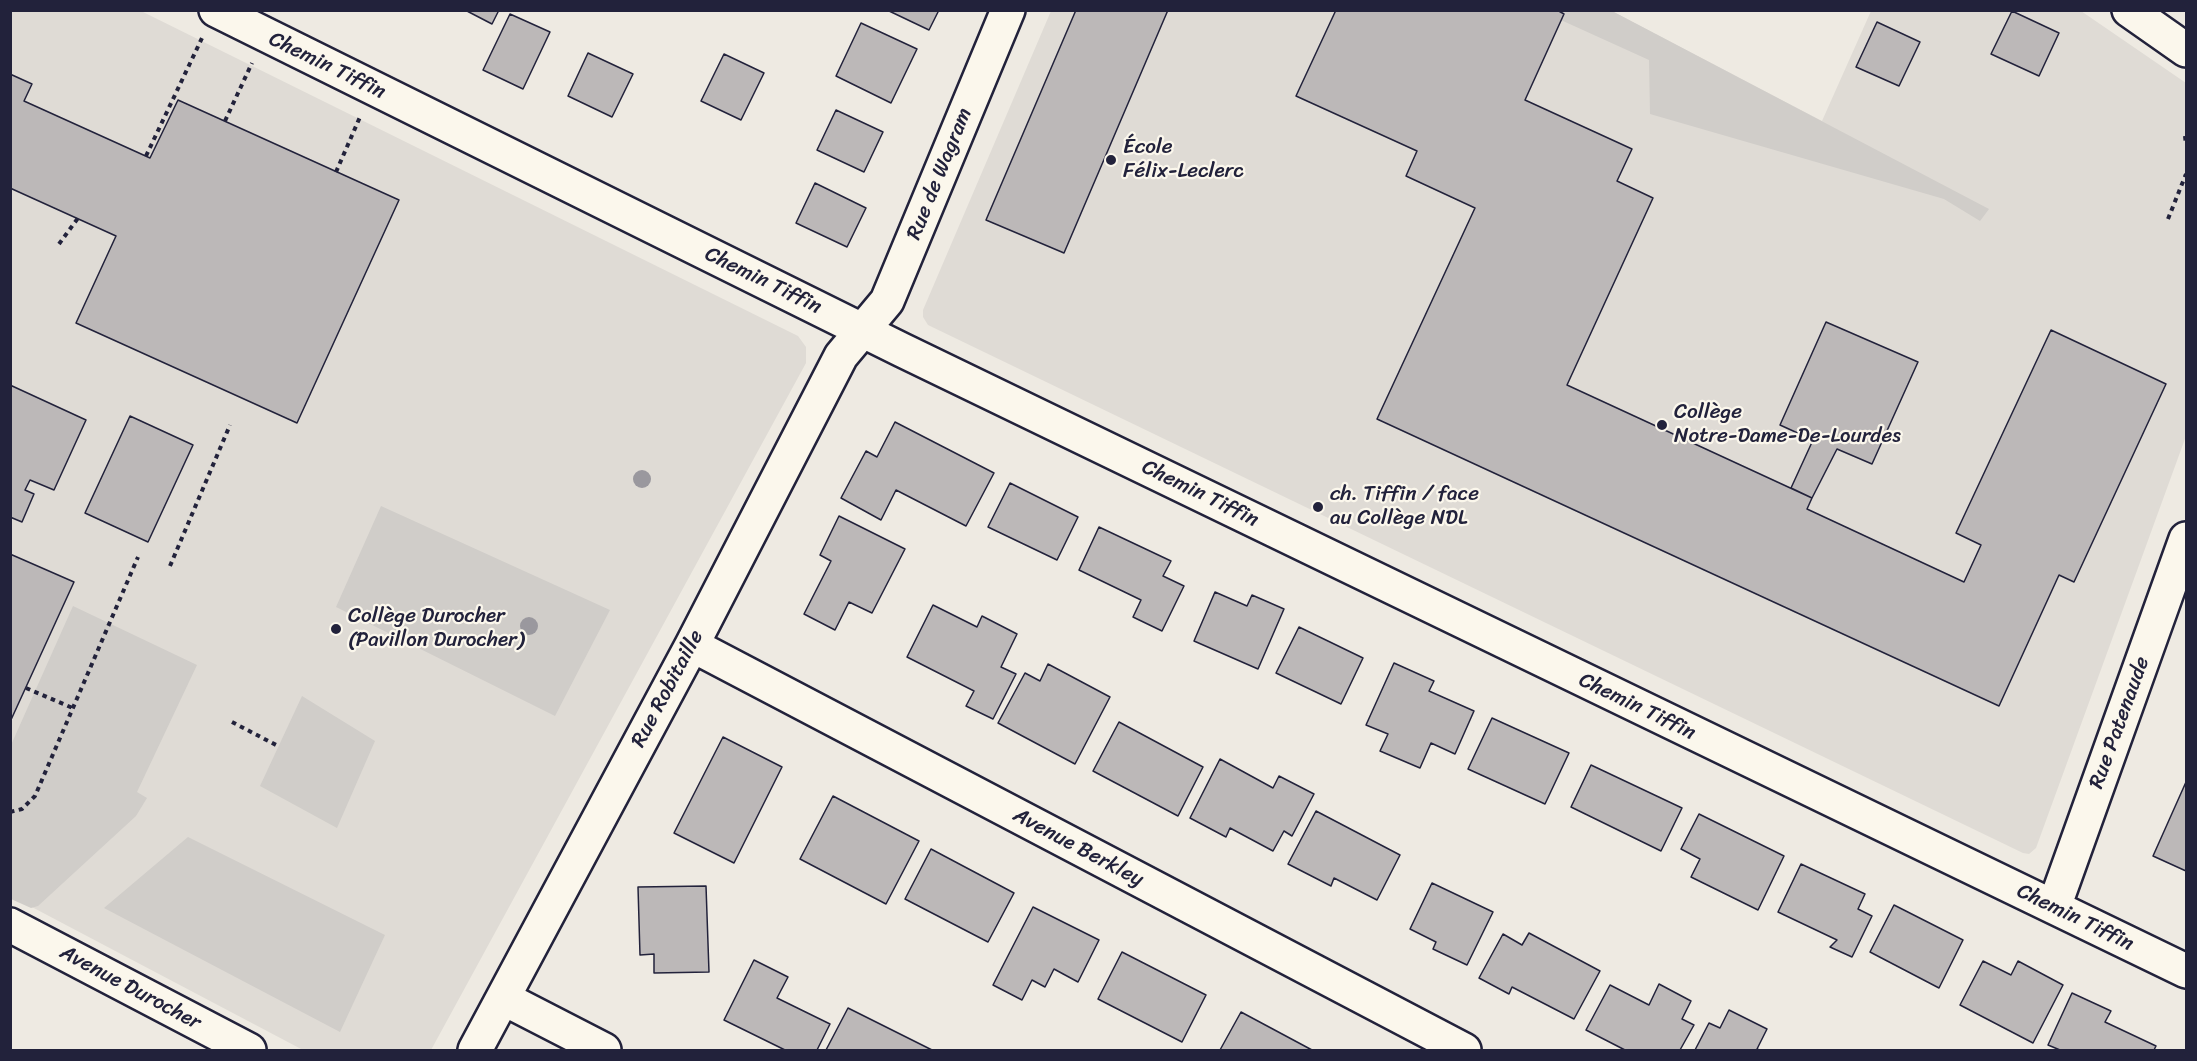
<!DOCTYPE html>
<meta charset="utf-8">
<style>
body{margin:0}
#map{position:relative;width:2197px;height:1061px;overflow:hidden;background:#eeeae2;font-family:Sriracha,sans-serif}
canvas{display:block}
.frame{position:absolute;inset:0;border:12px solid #22223b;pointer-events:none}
</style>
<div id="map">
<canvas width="2197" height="1061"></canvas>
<div class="frame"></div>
</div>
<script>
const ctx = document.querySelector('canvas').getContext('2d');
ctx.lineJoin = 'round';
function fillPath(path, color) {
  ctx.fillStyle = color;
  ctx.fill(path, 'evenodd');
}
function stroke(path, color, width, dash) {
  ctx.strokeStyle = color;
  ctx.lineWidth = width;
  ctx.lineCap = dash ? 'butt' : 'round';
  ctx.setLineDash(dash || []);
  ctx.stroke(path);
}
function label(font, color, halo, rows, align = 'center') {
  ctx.font = font + ' Sriracha,sans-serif';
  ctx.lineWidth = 4.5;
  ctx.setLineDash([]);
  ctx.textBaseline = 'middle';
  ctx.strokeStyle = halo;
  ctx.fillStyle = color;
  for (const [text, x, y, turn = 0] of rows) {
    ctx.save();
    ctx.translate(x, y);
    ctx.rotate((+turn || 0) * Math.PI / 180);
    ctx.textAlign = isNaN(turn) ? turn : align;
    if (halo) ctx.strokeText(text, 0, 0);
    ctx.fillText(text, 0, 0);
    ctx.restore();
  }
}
fillPath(new Path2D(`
 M10 11H141L798 336 806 347V363L431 1050H303L11 896Z
 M1051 11H1612L1822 121 1871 11H2081L2186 83V436L2036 848 2029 854 2023 853 928 325 923 317V310Z`), '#dfdbd5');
fillPath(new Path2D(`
 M1541 11H1612L1989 209 1980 221 1944 199 1650 114 1649 60Z
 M381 506 610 610 555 716 336 607Z
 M73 606 197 665 137 792 147 798 136 816 38 906 31 908 11 899V745Z
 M302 696 375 741 337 828 260 786Z
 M188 837 385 935 340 1032 104 908Z`), '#d0cdc9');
const building = new Path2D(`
 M465 10H499L492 24Z
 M887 10H939L929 30Z
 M1076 10H1168L1064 253 986 220Z
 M1336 10H1557L1564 14 1525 100 1632 149 1617 181 1653 198 1567 385 1812 498 1807 509 1964 582 1981 545 1956 533 2051 330 2166 384 2074 582 2059 575 1999 706 1377 419 1475 208 1406 176 1417 151 1296 96Z
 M2012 11 2059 33 2039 76 1991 54Z
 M510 14 550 32 523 89 483 70Z
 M1877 22 1920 42 1899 86 1856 67Z
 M861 23 917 49 891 103 836 76Z
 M588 53 633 74 612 117 568 96Z
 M724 54 764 73 741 120 701 101Z
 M10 74 32 84 24 101 150 158 178 100 399 200 297 423 76 323 116 236 10 188Z
 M836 110 883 132 864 172 817 150Z
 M815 183 866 208 847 247 796 223Z
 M1826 322 1918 362 1872 464 1837 449 1812 498 1791 488 1813 440 1780 425Z
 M10 385 86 420 54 490 30 480 25 490 34 494 22 522 10 517Z
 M130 416 193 445 148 542 85 513Z
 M895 422 994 473 966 526 896 490 881 520 841 498 866 451 877 457Z
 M1010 483 1078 517 1057 560 988 527Z
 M839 516 905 549 872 613 849 602 835 630 804 614 831 561 820 555Z
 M1099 527 1171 561 1163 576 1184 586 1162 631 1133 617 1141 600 1079 570Z
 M10 554 74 582 10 722Z
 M1215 592 1247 606 1252 595 1284 609 1258 669 1194 641Z
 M933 605 977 627 982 616 1017 634 1001 667 1016 674 993 719 966 706 974 691 907 657Z
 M1299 627 1363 658 1341 704 1276 673Z
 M1394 663 1434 681 1429 691 1474 711 1455 754 1431 743 1420 768 1380 751 1388 734 1366 725Z
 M1048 664 1110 697 1075 764 998 723 1025 673 1040 681Z
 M1492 718 1569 753 1545 804 1468 769Z
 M1119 722 1203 767 1178 816 1093 771Z
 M723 737 782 767 734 863 674 833Z
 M1220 759 1273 788 1279 776 1314 794 1292 836 1284 831 1273 851 1230 828 1226 837 1190 818Z
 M1591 765 1682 808 1661 851 1571 807Z
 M2186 782V871L2153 856Z
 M833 796 919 841 886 904 800 859Z
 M1316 811 1400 855 1377 900 1334 878 1331 886 1288 864Z
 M1699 814 1784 856 1758 910 1691 877 1700 859 1681 849Z
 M931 849 1014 893 988 942 905 899Z
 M1801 864 1865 894 1858 909 1872 916 1852 957 1830 947 1837 940 1778 912Z
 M1432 883 1493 912 1467 965 1433 949 1436 942 1410 929Z
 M706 886 709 972 654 973V954L640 955 638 887Z
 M1894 905 1963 940 1939 988 1870 952Z
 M1033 907 1099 940 1078 982 1054 969 1045 987 1032 980 1022 1000 993 985Z
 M1529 933 1600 971 1574 1019 1512 987 1509 994 1479 978 1503 934 1522 945Z
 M1122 952 1206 995 1182 1042 1098 999Z
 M754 960 788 977 777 998 830 1024 817 1050H785L724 1020Z
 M1983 961 2011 975 2018 961 2063 985 2033 1043 1960 1005Z
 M1659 984 1691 1001 1682 1019 1694 1025 1680 1050H1625L1586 1030 1610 985 1649 1005Z
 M2072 993 2111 1011 2105 1022 2156 1046 2154 1050H2060L2048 1045Z
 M848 1008 932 1050H826Z
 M1729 1010 1767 1029 1757 1049 1760 1050H1695L1709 1023 1720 1028Z
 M1241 1012 1312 1050H1220Z`);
fillPath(building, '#bcb8b8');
stroke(building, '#22223b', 1.5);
const minor = new Path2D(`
 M216 10 902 350 2186 971
 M2129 10 2186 50
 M692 645 1464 1050
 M2054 907 2186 539
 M10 925 249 1050
 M503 998 604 1050
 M475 1050 692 645 841 356 887 301 1008 10`);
stroke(minor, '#22223b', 38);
stroke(new Path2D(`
 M225 121 252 63
 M2185 136 2186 145
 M146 156 202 38
 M336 172 360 117
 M2168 219 2186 174
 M59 244 78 218
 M170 566 230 425
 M26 688 75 709
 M232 722 278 746
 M10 812 22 809 35 796 138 557`), '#22223b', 4, [4.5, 4.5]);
stroke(minor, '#fbf7ec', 33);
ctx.fillStyle = '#9a989e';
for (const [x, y] of [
 [642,479],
 [529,626]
]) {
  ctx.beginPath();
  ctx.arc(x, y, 9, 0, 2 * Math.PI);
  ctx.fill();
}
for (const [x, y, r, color] of [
 [1111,160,6,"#22223b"],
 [1662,425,6,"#22223b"],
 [1318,507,6,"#22223b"],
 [336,629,6,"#22223b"]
]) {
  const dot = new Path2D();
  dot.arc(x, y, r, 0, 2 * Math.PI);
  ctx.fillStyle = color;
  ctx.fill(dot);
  stroke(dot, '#fbf7ec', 2);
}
label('21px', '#22223b', '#fbf7ec', [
 ["Chemin Tiffin",327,66,26],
 ["Rue de Wagram",940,174,-68],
 ["Chemin Tiffin",763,281,26],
 ["Chemin Tiffin",1200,494,26],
 ["Rue Robitaille",668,689,-62],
 ["Chemin Tiffin",1637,707,26],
 ["Rue Patenaude",2120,723,-70],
 ["Avenue Berkley",1078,848,28],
 ["Chemin Tiffin",2075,918,26],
 ["Avenue Durocher",130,988,28]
]);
label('21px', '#22223b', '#fbf7ec', [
 ["École",1123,148],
 ["Félix-Leclerc",1123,172],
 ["Collège",1674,413],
 ["Notre-Dame-De-Lourdes",1674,437],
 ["ch. Tiffin / face",1330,495],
 ["au Collège NDL",1330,519],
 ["Collège Durocher",348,617],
 ["(Pavillon Durocher)",348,641]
], 'left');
</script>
